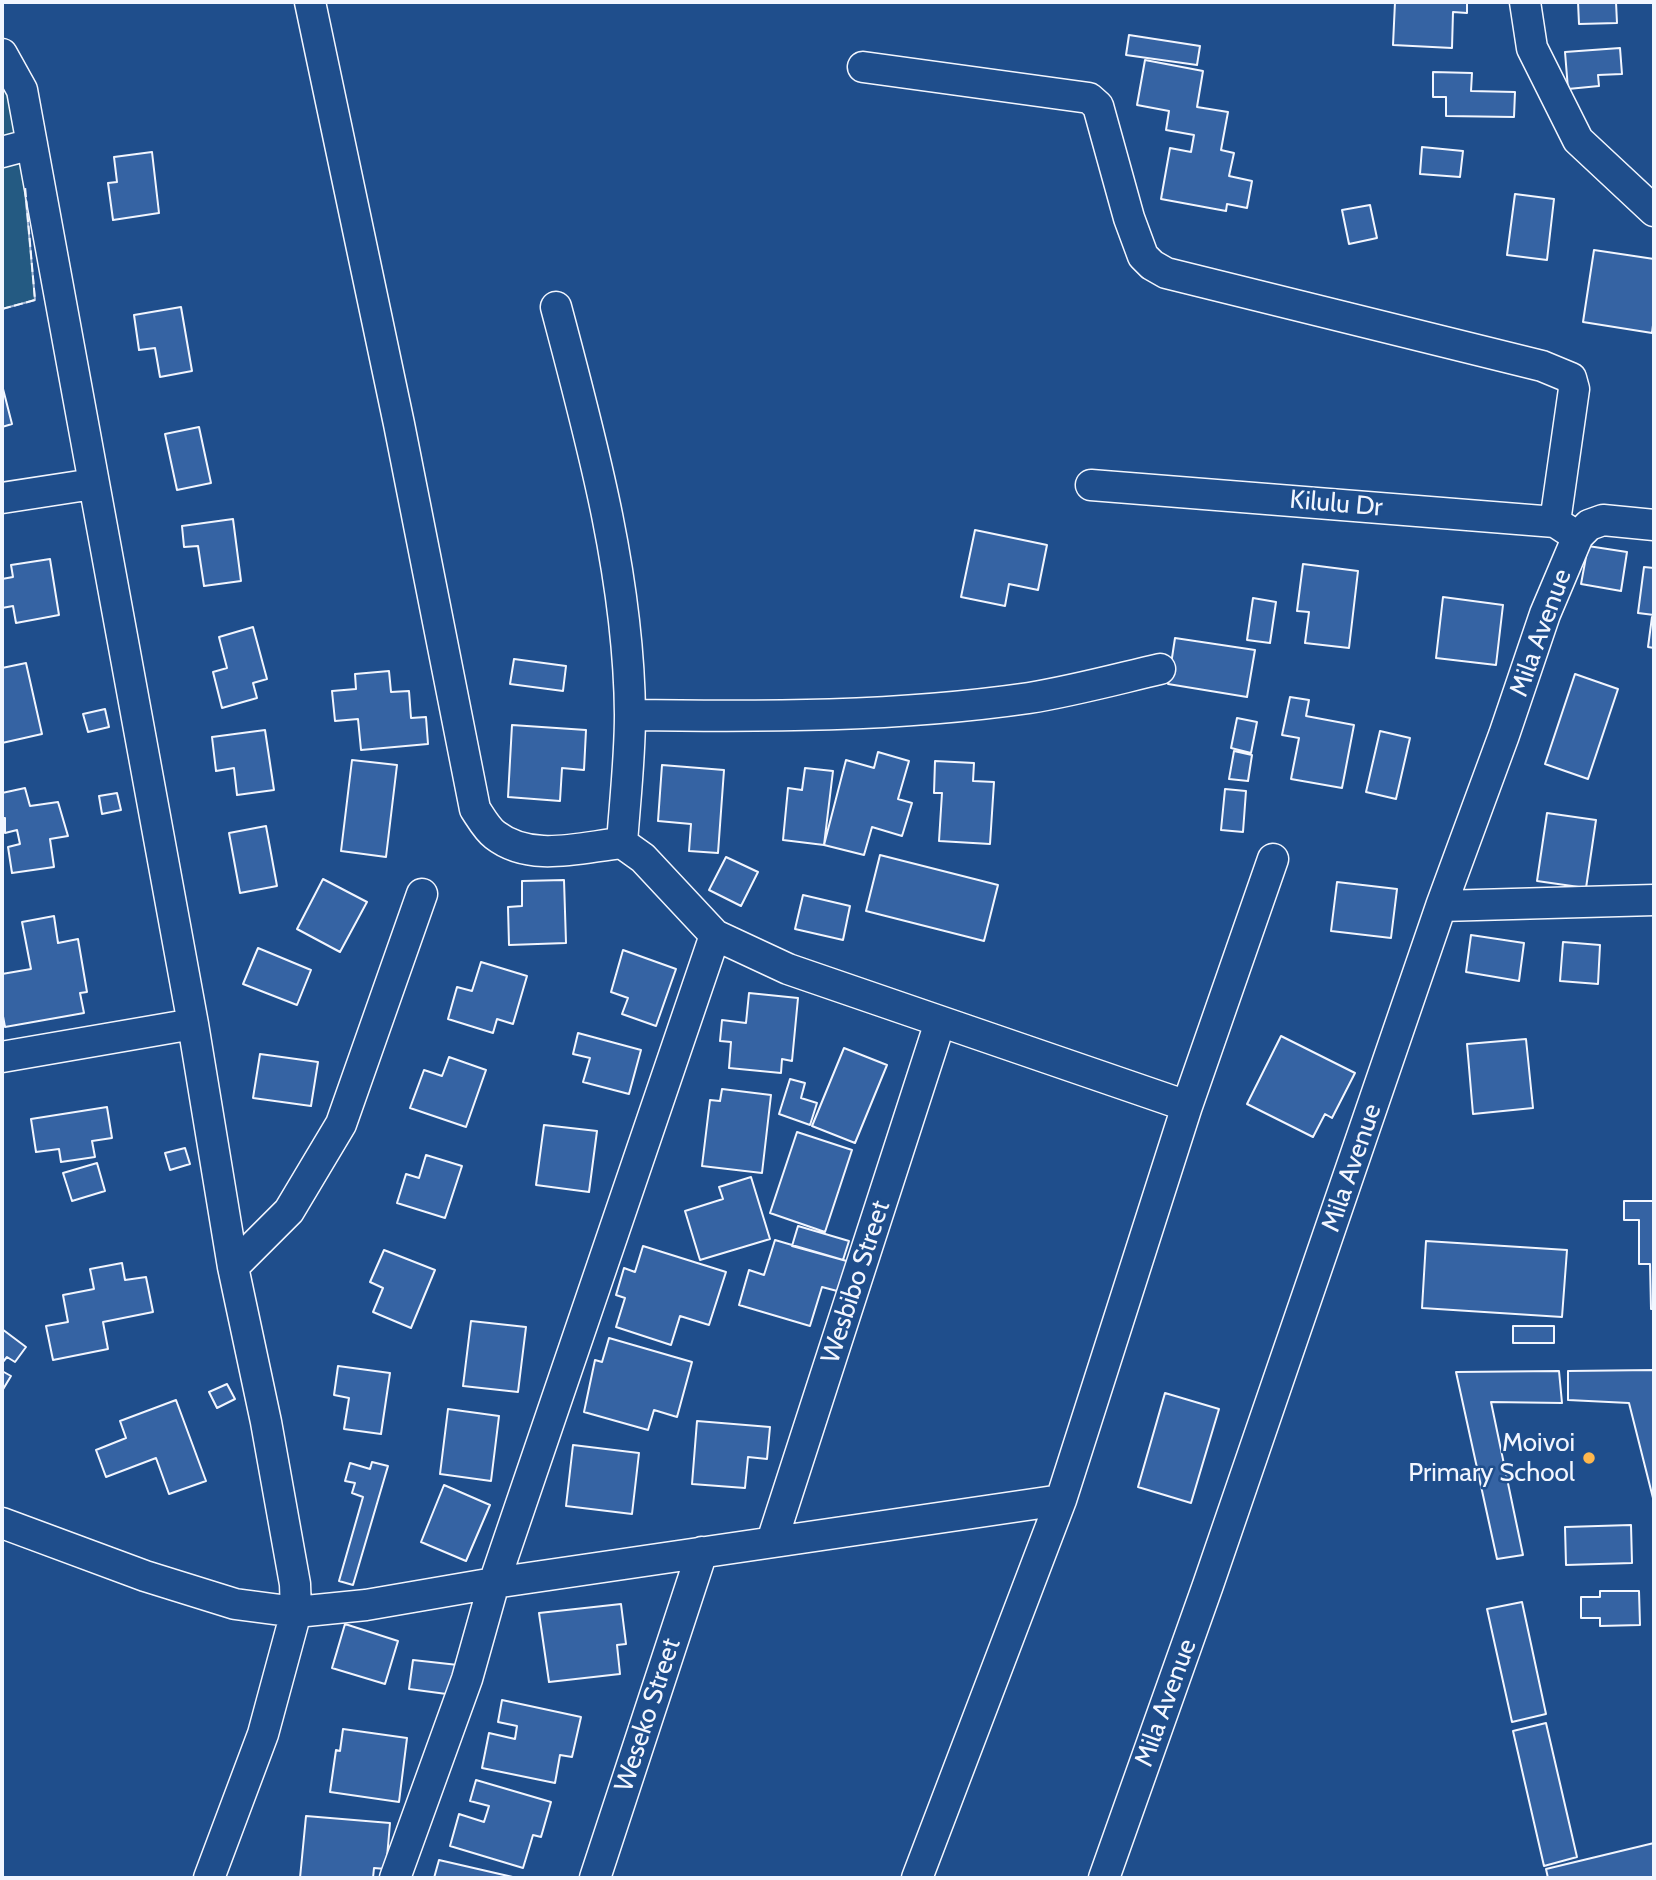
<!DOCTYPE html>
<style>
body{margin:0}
#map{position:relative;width:1656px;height:1880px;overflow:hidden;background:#1f4e8c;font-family:Cabin,sans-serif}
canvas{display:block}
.frame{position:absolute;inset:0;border:4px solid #f2f6ff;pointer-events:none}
</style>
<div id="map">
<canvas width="1656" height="1880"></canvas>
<div class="frame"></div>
</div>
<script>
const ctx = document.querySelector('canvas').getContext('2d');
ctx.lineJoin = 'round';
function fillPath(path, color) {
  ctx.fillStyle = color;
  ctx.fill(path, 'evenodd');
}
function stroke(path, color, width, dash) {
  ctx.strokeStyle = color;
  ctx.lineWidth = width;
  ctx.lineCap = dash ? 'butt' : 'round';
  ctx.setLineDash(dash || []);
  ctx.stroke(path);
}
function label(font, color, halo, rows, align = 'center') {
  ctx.font = font + ' Cabin,sans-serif';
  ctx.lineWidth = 5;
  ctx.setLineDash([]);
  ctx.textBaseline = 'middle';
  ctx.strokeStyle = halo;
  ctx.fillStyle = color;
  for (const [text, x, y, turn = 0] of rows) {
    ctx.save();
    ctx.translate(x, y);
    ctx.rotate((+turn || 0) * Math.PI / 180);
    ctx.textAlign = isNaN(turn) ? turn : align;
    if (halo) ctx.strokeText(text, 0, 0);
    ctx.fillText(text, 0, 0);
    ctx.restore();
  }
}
const green = new Path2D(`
 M2 71 21 147 35 300 2 309Z`);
fillPath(green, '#245a82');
stroke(green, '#a8bbd7', 2);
const building = new Path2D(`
 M1395 2H1467V13L1453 12 1452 48 1393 45Z
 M1578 2H1616L1617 23 1579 24Z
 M1129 35 1200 46 1197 65 1126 55Z
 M1620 48 1622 74 1598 75 1599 86 1568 89 1565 52Z
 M1145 60 1203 71 1197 107 1228 112 1221 150 1234 153 1229 176 1252 181 1247 208 1227 204 1226 211 1161 199 1170 148 1191 152 1194 135 1166 130 1169 111 1137 105Z
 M1433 72 1472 73 1471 91 1515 92 1514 117 1446 116V97H1433Z
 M1422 147 1463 151 1460 177 1420 174Z
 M152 152 159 213 113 220 108 183 117 182 114 157Z
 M1515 194 1554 199 1547 260 1507 255Z
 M1370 205 1377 238 1349 244 1342 210Z
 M1594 250 1654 259V317L1652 333 1583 322Z
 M181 307 192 371 160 377 155 348 139 350 134 315Z
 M2 385 12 424 2 427Z
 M199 427 211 483 177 490 165 434Z
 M233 519 241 581 204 586 198 546 184 547 182 526Z
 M975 530 1047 545 1038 590 1009 584 1005 606 961 597Z
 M1588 546 1627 552 1621 591 1581 584Z
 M50 559 59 615 16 623 13 606 2 608V579L13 577 11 565Z
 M1303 564 1358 571 1349 648 1305 643 1309 612 1297 611Z
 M1644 567 1654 568V615L1638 613Z
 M1443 597 1503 605 1496 665 1436 658Z
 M1253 598 1276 602 1270 643 1247 640Z
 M1652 617H1654V648L1648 647Z
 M253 627 267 679 253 683 257 698 222 708 213 672 227 668 219 637Z
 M1175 638 1255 650 1247 697 1168 684Z
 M514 659 566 666 563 691 510 684Z
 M26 663 42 734 2 743V668Z
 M389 671 391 692 409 691 411 718 426 717 428 744 361 750 358 719 335 721 332 691 356 689 355 674Z
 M1575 674 1618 689 1588 779 1545 764Z
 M1290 697 1309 700 1306 716 1354 725 1342 788 1291 779 1299 738 1282 735Z
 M105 709 109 727 88 732 83 714Z
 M1237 718 1257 722 1251 753 1231 748Z
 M512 725 586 730 584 770 562 768 560 801 508 797Z
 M265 730 274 790 237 795 234 768 216 771 212 737Z
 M1380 731 1410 738 1396 799 1366 792Z
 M1234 751 1252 755 1248 781 1229 779Z
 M878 752 909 761 898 799 912 803 902 836 872 827 864 855 824 845 846 760 874 768Z
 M352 760 397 765 386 857 341 851Z
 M935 761 974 763 973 781 994 782 990 844 939 841 942 793H934Z
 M662 765 724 770 718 853 689 851 691 824 658 821Z
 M805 768 833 771 824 845 783 840 788 788 802 790Z
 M25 788 30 806 58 802 68 836 50 839 54 867 12 873 8 847 20 844 17 830 5 833V818H2V793Z
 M1225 789 1246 791 1243 832 1221 830Z
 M117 793 121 810 102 814 99 796Z
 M1547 813 1596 820 1586 888 1537 881Z
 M266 826 277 886 240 893 229 833Z
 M880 855 998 885 984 941 866 911Z
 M726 857 758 872 741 906 709 890Z
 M323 879 367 902 340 952 297 929Z
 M564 880 566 943 509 945 508 907 522 906V881Z
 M1337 882 1397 889 1391 938 1331 931Z
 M803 895 850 906 843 940 795 929Z
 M54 916 58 943 78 939 87 992 80 993 84 1013 5 1027 2 1011V974L31 969 22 922Z
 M1471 935 1524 943 1519 981 1466 972Z
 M1563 942 1600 945 1598 984 1560 981Z
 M258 948 311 970 297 1005 243 984Z
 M623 950 676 969 656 1026 622 1014 628 998 611 992Z
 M481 962 527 976 513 1024 497 1019 493 1033 448 1019 457 987 472 991Z
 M749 993 798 998 792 1061 782 1059 781 1073 729 1068 731 1042 720 1041 722 1020 746 1023Z
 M578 1033 641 1050 629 1094 583 1082 590 1058 573 1054Z
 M1281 1036 1355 1073 1332 1118 1325 1114 1313 1137 1247 1104Z
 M1526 1039 1533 1108 1473 1114 1467 1044Z
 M844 1048 887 1065 855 1143 812 1126Z
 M260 1054 318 1062 311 1106 253 1098Z
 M449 1057 486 1070 466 1127 410 1108 424 1070 442 1076Z
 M790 1079 805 1083 801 1098 817 1103 810 1125 779 1114Z
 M722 1089 771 1095 762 1173 702 1166 710 1100 720 1101Z
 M107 1107 112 1138 92 1141 95 1157 61 1162 59 1149 36 1152 31 1119Z
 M544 1125 597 1131 589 1192 536 1185Z
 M797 1132 852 1150 825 1232 770 1213Z
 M185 1148 190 1164 170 1170 165 1153Z
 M426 1155 462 1166 445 1218 397 1203 406 1174 419 1178Z
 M97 1163 105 1191 72 1201 63 1173Z
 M751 1177 770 1239 700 1260 685 1211 723 1199 719 1187Z
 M1624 1201H1654V1309H1651L1650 1264H1639V1220H1624Z
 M798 1226 849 1241 843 1260 792 1246Z
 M775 1240 850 1262 841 1292 822 1287 810 1326 739 1305 749 1270 764 1275Z
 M1426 1241 1567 1250 1562 1317 1422 1308Z
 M643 1246 726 1272 709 1325 680 1316 671 1345 616 1327 625 1298 616 1295 624 1268 635 1272Z
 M384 1250 435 1270 411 1328 373 1312 383 1288 370 1282Z
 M122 1263 125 1280 146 1277 153 1312 103 1322 108 1349 53 1360 46 1326 68 1322 63 1295 94 1289 90 1269Z
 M471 1321 526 1327 518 1392 463 1386Z
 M1513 1326H1554V1343H1513Z
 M2 1329 26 1347 15 1362 7 1357 2 1363Z
 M609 1338 692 1362 677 1417 654 1410 648 1430 584 1412 595 1360 602 1362Z
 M338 1366 390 1373 381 1434 344 1429 349 1398 334 1395Z
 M1654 1370V1502L1629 1403 1568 1400V1371Z
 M2 1371 11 1376 2 1391Z
 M1559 1371 1562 1403 1491 1402 1523 1555 1497 1559 1456 1372Z
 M227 1384 235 1399 217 1408 209 1392Z
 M1165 1393 1219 1409 1191 1503 1138 1487Z
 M176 1400 206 1481 169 1494 156 1458 106 1477 96 1450 126 1438 120 1421Z
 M448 1409 499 1416 491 1481 440 1474Z
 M697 1421 770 1427 767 1459 748 1457 745 1488 692 1484Z
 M573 1445 639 1453 632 1514 566 1506Z
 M372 1462 388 1466 353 1585 339 1581 363 1497 352 1493 355 1483 345 1481 350 1463 370 1469Z
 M444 1485 490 1505 466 1561 421 1542Z
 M1631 1525 1632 1563 1566 1565 1565 1527Z
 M1600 1591H1639L1640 1625 1600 1626V1618H1581V1597H1600Z
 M1522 1602 1546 1714 1512 1722 1487 1609Z
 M621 1604 626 1644 617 1645 620 1674 549 1682 539 1613Z
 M345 1624 398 1641 385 1684 332 1668Z
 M413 1660 458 1665 454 1695 409 1689Z
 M502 1700 581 1717 572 1757 560 1755 555 1783 482 1768 489 1733 515 1739 517 1726 498 1722Z
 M1546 1723 1577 1857 1544 1866 1513 1731Z
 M343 1729 407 1738 399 1802 330 1792 336 1750 340 1751Z
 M476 1780 551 1802 541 1837 533 1835 523 1868 450 1846 459 1814 484 1822 489 1806 470 1801Z
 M306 1816 390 1823 386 1869 374 1868 373 1878H300Z
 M1654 1843V1877L1548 1878 1546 1869Z
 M439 1860 517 1878H434Z`);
fillPath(building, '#3563a3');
stroke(building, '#f2f6ff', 2);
const minor = new Path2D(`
 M310 2 399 424 475 809C481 818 487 829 495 835 531 863 581 847 622 843L643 858 715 935 788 969 1187 1106
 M1525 2 1532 48 1578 140 1654 211
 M2 54 22 90 193 1024 233 1267 266 1422 295 1584 296 1612 263 1734 209 1878
 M863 67 1089 98 1098 106 1129 218 1143 256 1152 265 1166 273 1542 366 1571 378 1574 389 1555 522
 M2 152 32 144
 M556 307C591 439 629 577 630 715 630 757 625 801 622 843
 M1091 485 1555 522 1572 533
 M2 498 93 484
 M630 715C763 717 897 717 1029 698 1073 691 1117 679 1160 669
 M1441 906 1654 900
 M2 1057 193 1024
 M233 1267 289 1211 341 1124 422 894
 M2 1523 145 1576 235 1604 296 1612 366 1605 494 1583 1061 1500
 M772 1541 940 1022
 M395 1878 467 1679 494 1583 715 935
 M595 1878 702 1552
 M917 1878 1061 1500 1187 1106 1273 859
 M1104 1878 1208 1585 1441 906 1504 735 1545 614 1578 536 1589 525 1603 520 1654 525`);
stroke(minor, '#f2f6ff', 33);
stroke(minor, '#1f4e8c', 30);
stroke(new Path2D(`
 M2 309 35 300 25 186`), '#f2f6ff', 2, [9, 3.5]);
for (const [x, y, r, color] of [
 [1589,1458,7,"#ffb74d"]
]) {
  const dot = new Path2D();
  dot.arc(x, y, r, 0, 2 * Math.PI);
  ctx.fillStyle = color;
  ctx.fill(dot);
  stroke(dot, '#1f4e8c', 2.5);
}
label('26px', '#f2f6ff', '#1f4e8c', [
 ["Kilulu Dr",1336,504,5],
 ["Mila Avenue",1541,633,-70],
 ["Mila Avenue",1352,1168,-71],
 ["Wesbibo Street",856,1282,-72],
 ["Mila Avenue",1166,1703,-70],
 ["Weseko Street",648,1715,-72]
]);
label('26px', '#f2f6ff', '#1f4e8c', [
 ["Moivoi",1575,1443],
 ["Primary School",1575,1473]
], 'right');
</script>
